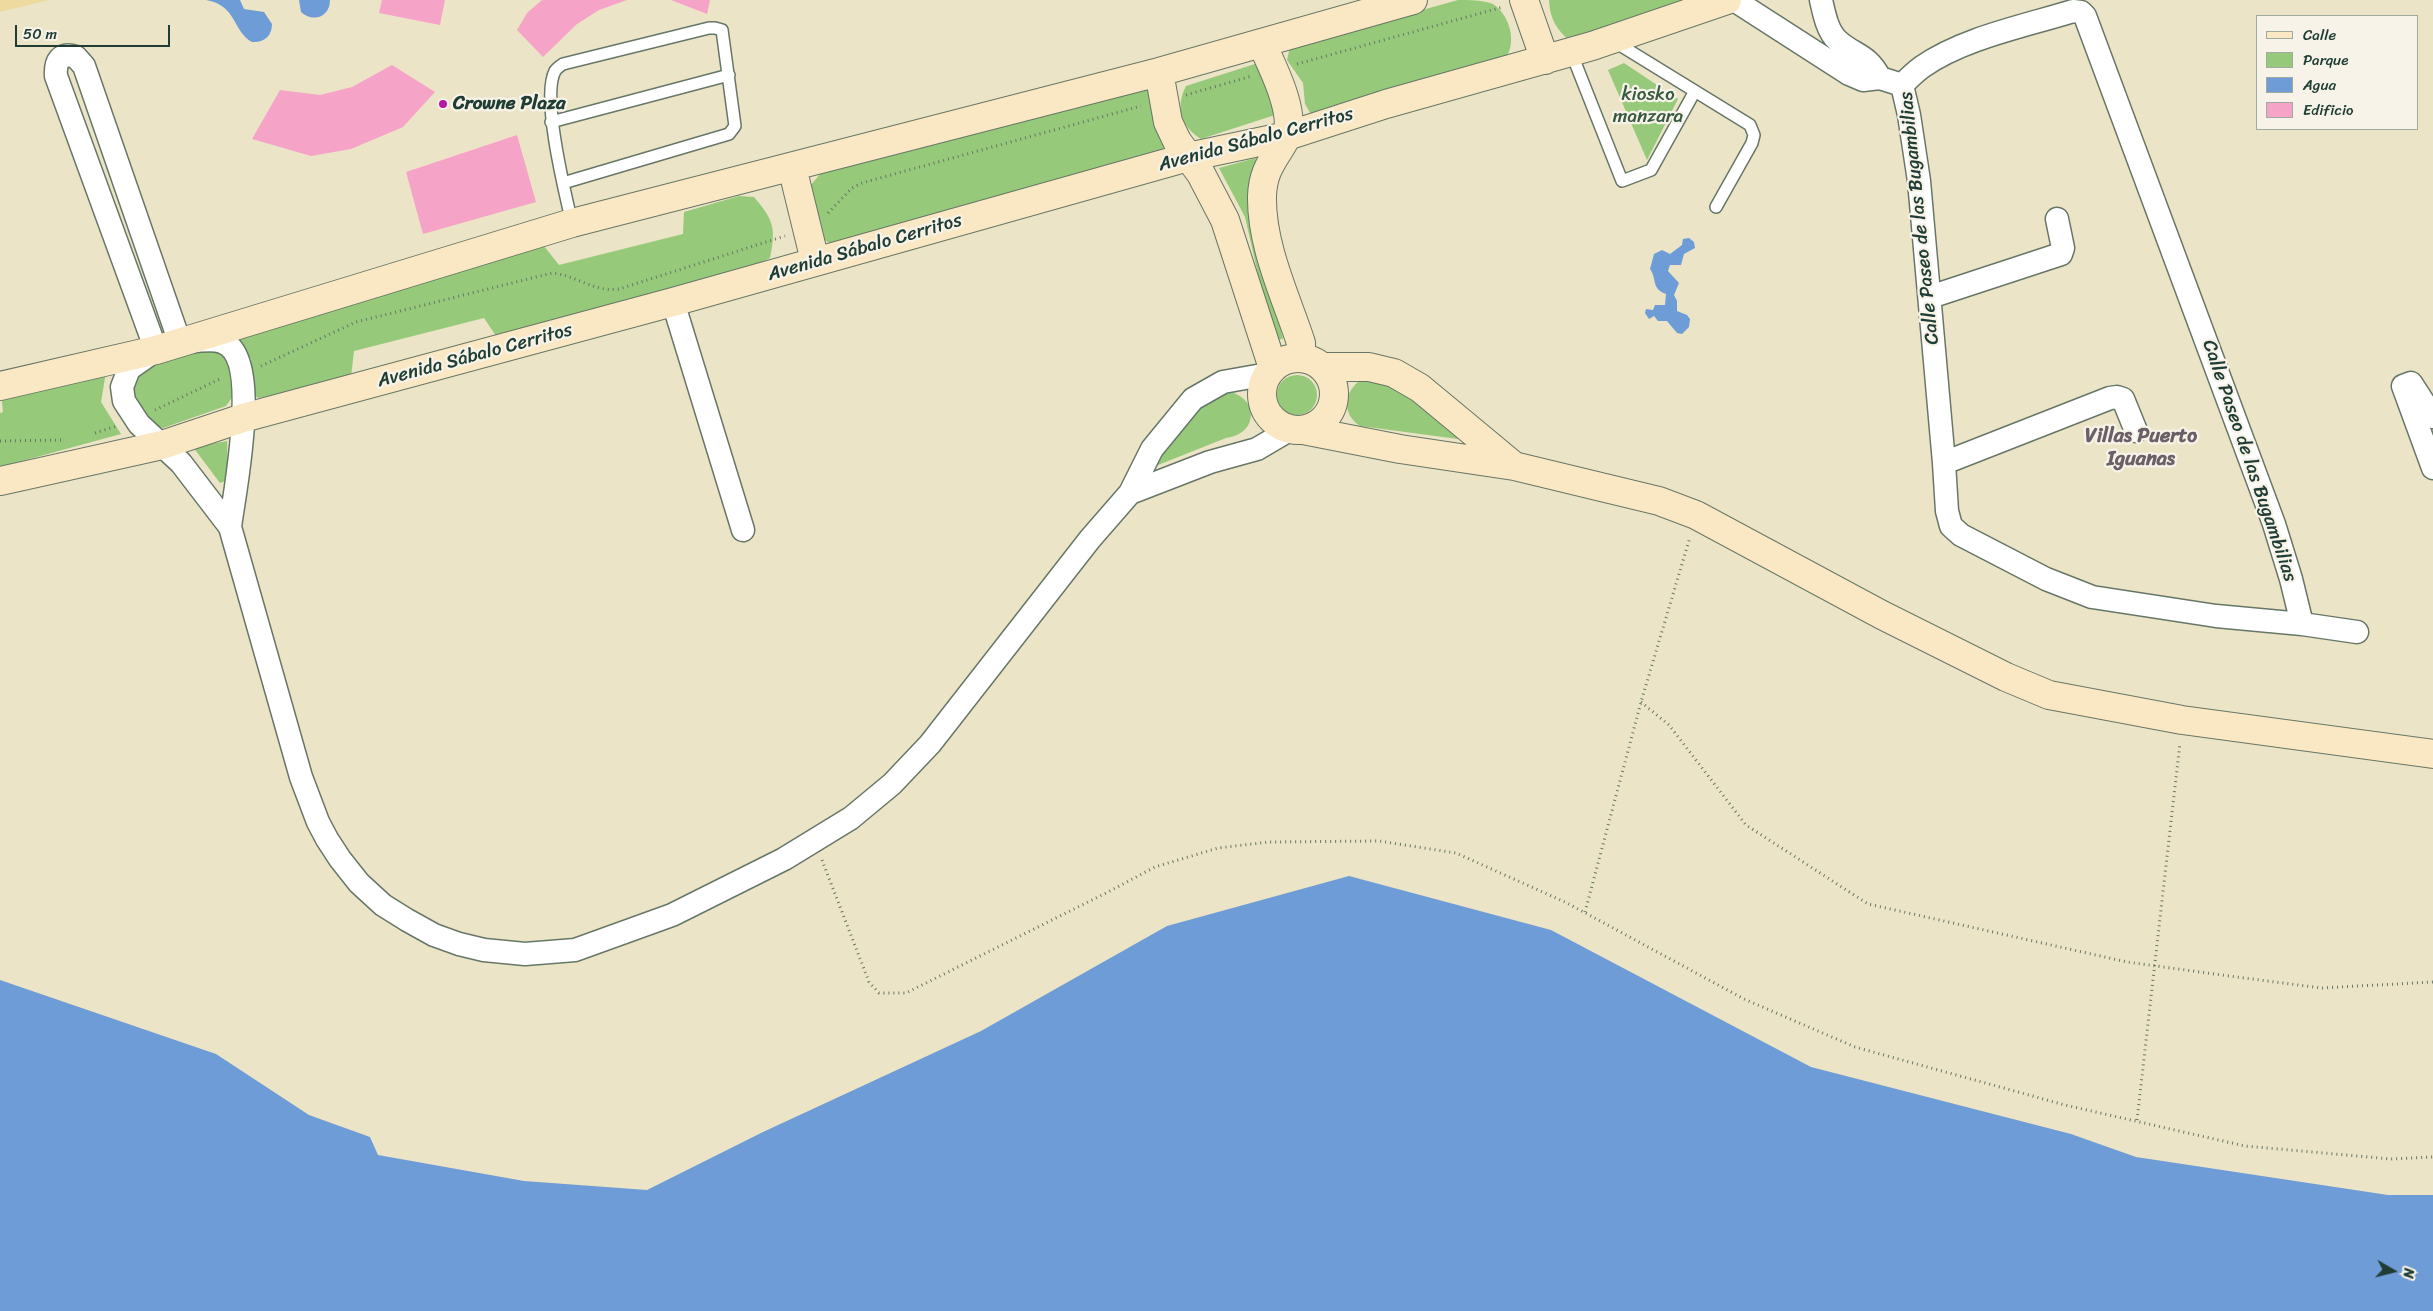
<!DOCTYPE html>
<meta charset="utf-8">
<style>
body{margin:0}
#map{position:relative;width:2433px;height:1311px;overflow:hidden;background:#ece4c6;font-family:Sriracha,sans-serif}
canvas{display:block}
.legend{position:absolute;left:2256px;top:15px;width:162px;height:115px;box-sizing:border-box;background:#f7f3e8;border:1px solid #a1aaa0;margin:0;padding:6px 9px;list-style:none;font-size:15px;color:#1f3d34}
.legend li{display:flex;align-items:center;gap:10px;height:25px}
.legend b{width:25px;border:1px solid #a1aaa0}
.north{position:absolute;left:2368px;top:1246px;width:50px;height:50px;-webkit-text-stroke:4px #f7f3e8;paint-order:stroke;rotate:98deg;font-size:14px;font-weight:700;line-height:20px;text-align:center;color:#1f3d34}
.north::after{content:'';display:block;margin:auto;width:18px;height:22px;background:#1f3d34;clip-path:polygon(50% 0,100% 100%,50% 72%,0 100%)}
.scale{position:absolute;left:15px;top:25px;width:155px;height:22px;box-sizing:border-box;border:2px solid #1f3d34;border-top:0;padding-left:6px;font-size:15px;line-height:18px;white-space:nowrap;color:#1f3d34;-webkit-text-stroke:4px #f7f3e8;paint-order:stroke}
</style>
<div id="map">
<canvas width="2433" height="1311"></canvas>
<ul class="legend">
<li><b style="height:6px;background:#fae7c3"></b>Calle</li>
<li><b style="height:14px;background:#96c97a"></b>Parque</li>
<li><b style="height:14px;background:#6e9cd6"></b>Agua</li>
<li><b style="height:14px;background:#f6a3c8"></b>Edificio</li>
</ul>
<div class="north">N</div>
<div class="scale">50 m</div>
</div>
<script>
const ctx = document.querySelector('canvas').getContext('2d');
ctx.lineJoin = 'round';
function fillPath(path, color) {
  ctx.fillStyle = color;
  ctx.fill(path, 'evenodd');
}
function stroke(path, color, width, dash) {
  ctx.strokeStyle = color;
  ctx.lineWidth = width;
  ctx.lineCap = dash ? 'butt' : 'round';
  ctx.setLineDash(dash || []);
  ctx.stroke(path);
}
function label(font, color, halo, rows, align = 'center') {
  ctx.font = font + ' Sriracha,sans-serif';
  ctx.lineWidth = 4.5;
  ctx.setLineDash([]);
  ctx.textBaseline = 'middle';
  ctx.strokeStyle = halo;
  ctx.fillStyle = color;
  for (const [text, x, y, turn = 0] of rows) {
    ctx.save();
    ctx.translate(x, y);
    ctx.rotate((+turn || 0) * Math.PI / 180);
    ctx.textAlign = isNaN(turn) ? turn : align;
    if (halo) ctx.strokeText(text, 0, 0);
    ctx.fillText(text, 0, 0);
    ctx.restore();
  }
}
fillPath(new Path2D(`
 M1458 0C1469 0 1483 0 1493 4 1508 14 1516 37 1508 54 1506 58 1502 63 1499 67L1312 116 1305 104 1303 83 1287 60 1290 47Z
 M1549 0H1714L1572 43C1557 30 1550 20 1549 0Z
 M1261 62 1278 114 1201 139C1181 126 1175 108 1186 86Z
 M1624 63 1678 99 1647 160 1608 70Z
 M1146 86C1160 102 1168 133 1162 154L831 244 823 239 805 198 811 185 820 174Z
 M1256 158 1253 211 1283 339 1273 340 1245 217 1219 168Z
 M739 196 754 197C774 220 776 229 770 258L750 268 496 336 484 318 354 351 351 377 259 398 252 395 251 359 236 337 421 281 544 246 559 265 683 234 684 212Z
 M210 349 219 352 237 372 233 396 226 406 163 428 150 424 137 417 132 380 144 367Z
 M107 366 101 402 121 434 0 467V413L3 412 1 392Z
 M1277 395a20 20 0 1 1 40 0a20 20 0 1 1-40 0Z
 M1366 377H1380L1473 441 1360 426C1339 412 1345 387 1366 377Z
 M1225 391C1259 395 1260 434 1226 438L1153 467 1202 401Z
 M227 441 228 480 220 483 193 447Z`), '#96c97a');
fillPath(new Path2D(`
 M0 0H49L0 12Z`), '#eeda9e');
fillPath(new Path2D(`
 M206 0H240L244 9 264 12 272 24C272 36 264 43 252 42 233 32 237 5 206 0Z
 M299 0H330C330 17 313 23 301 12Z
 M1689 238 1694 242 1695 248 1684 254 1681 265H1670L1668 271 1679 283 1674 295 1677 301V311L1687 315 1690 319 1689 327 1682 334 1677 333 1667 321H1658L1654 316 1649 319 1645 313 1646 309 1653 310 1655 305H1665L1666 294C1651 289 1657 278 1650 269L1654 254 1662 250 1670 254 1682 245 1683 239Z
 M1349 876 1551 930 1811 1067 2071 1134 2136 1157 2388 1195H2433V1311H0V980L216 1054 309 1115 370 1137 378 1155 524 1181 647 1190 763 1132 981 1031 1167 926Z`), '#6e9cd6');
fillPath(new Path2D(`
 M382 0H445L440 25 379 13Z
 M542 0H627L599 10 577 24 543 57 517 30 527 13Z
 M671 0H710L707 14Z
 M392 65 435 92 403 127 351 149 311 156 252 139 280 90 320 95 352 87Z
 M517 135 536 202 423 234 406 172Z`), '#f6a3c8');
const lane = new Path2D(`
 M1615 42 1750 125 1754 135 1752 143 1716 207
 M1571 52 1622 181 1651 170 1695 91
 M551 122 729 75
 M563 183 729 134 735 126 722 30 715 28H709L563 64C560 66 557 68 555 71 541 97 565 193 572 223`);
const street = new Path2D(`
 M1734 0 1849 74 1863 80 1880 78 1902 85
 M1821 0C1824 13 1827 30 1837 40 1854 56 1867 53 1880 78
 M1902 85 1909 115 1919 181 1944 463 1947 511 1951 526 1961 535 2046 579 2092 597 2216 616 2302 624 2357 632
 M1902 85C1908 79 1915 72 1922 67 1963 38 2025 26 2073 11L2081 12 2085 16 2274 524 2291 579 2302 624
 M1930 297 2061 254 2063 248 2057 219
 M673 302 743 530
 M2433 417 2411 383 2403 386 2433 468
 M1944 463 2110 398 2117 397 2123 399 2136 431
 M1130 493 1210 462 1257 449 1291 429
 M230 527C234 494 263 355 222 342 211 338 192 342 180 343L84 66 76 57C60 52 55 61 56 76L156 350 129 369 122 387 124 401 139 424 181 463 230 527 301 777 318 822 327 839 340 859 359 883 383 905 407 920 434 935 459 944 484 950 525 954 575 950 672 915 784 859 851 818 892 784 930 744 1090 539 1130 493 1152 449 1193 399 1223 382 1268 374`);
const secondary = new Path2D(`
 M1524 0 1545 60
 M1262 44C1272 66 1297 114 1286 138 1274 160 1263 169 1262 196 1261 246 1286 297 1301 343V358
 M1159 72 1168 122 1177 141 1201 174 1225 220 1273 368
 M792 167 815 261
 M1262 394a36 36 0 1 1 72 0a36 36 0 1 1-72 0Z
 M1323 367H1369L1394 373 1420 388 1514 466
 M0 386 156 350 572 223 1159 72 1413 0
 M1303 430 1400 449 1514 466 1659 501 1696 515 1882 615 2006 677 2049 695 2182 720 2433 754
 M0 481 162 445 243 418 673 302 1188 157 1287 136 1386 104 1592 46 1727 0`);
stroke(lane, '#677767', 14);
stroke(street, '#677767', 25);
stroke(secondary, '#677767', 30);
stroke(new Path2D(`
 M1297 64 1503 7
 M1186 95 1252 76
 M828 213 852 188 862 183 1141 106
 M261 366 356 322 552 273C575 275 596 293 619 289L785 236
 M155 410 222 378
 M95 433 117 426
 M0 441 64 440
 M1641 702 1669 725 1746 825 1868 904 2127 962 2229 976 2321 988 2433 982
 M822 860 869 982 879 993H906L1108 892 1155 867 1218 848 1269 842 1379 841 1456 853 1567 903 1744 999 1855 1047 2065 1105 2245 1146 2391 1159 2433 1157
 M1585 912 1641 702 1690 537
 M2137 1120 2180 743`), '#677767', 3, [1, 4]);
stroke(lane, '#fff', 11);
stroke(street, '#fff', 22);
stroke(secondary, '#fae7c3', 28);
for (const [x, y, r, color] of [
 [443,104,5,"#b5179e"]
]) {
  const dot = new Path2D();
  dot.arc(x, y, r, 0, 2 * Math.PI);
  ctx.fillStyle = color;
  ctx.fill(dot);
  stroke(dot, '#f7f3e8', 2);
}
label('19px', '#375942', '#f7f3e8', [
 ["kiosko",1648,95],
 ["manzara",1648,117]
]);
label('bold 19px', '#1f3d34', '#f7f3e8', [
 ["Crowne Plaza",453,104]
], 'left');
label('19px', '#1f3d34', '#f7f3e8', [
 ["Avenida Sábalo Cerritos",1256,140,-15],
 ["Calle Paseo de las Bugambilias",1920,218,-96],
 ["Avenida Sábalo Cerritos",865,248,-16],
 ["Avenida Sábalo Cerritos",475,356,-15],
 ["Calle Paseo de las Bugambilias",2249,461,71]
]);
label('bold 20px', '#6a6168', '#f7f3e8', [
 ["Villas Puerto",2141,437],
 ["Iguanas",2141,460]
]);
</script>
